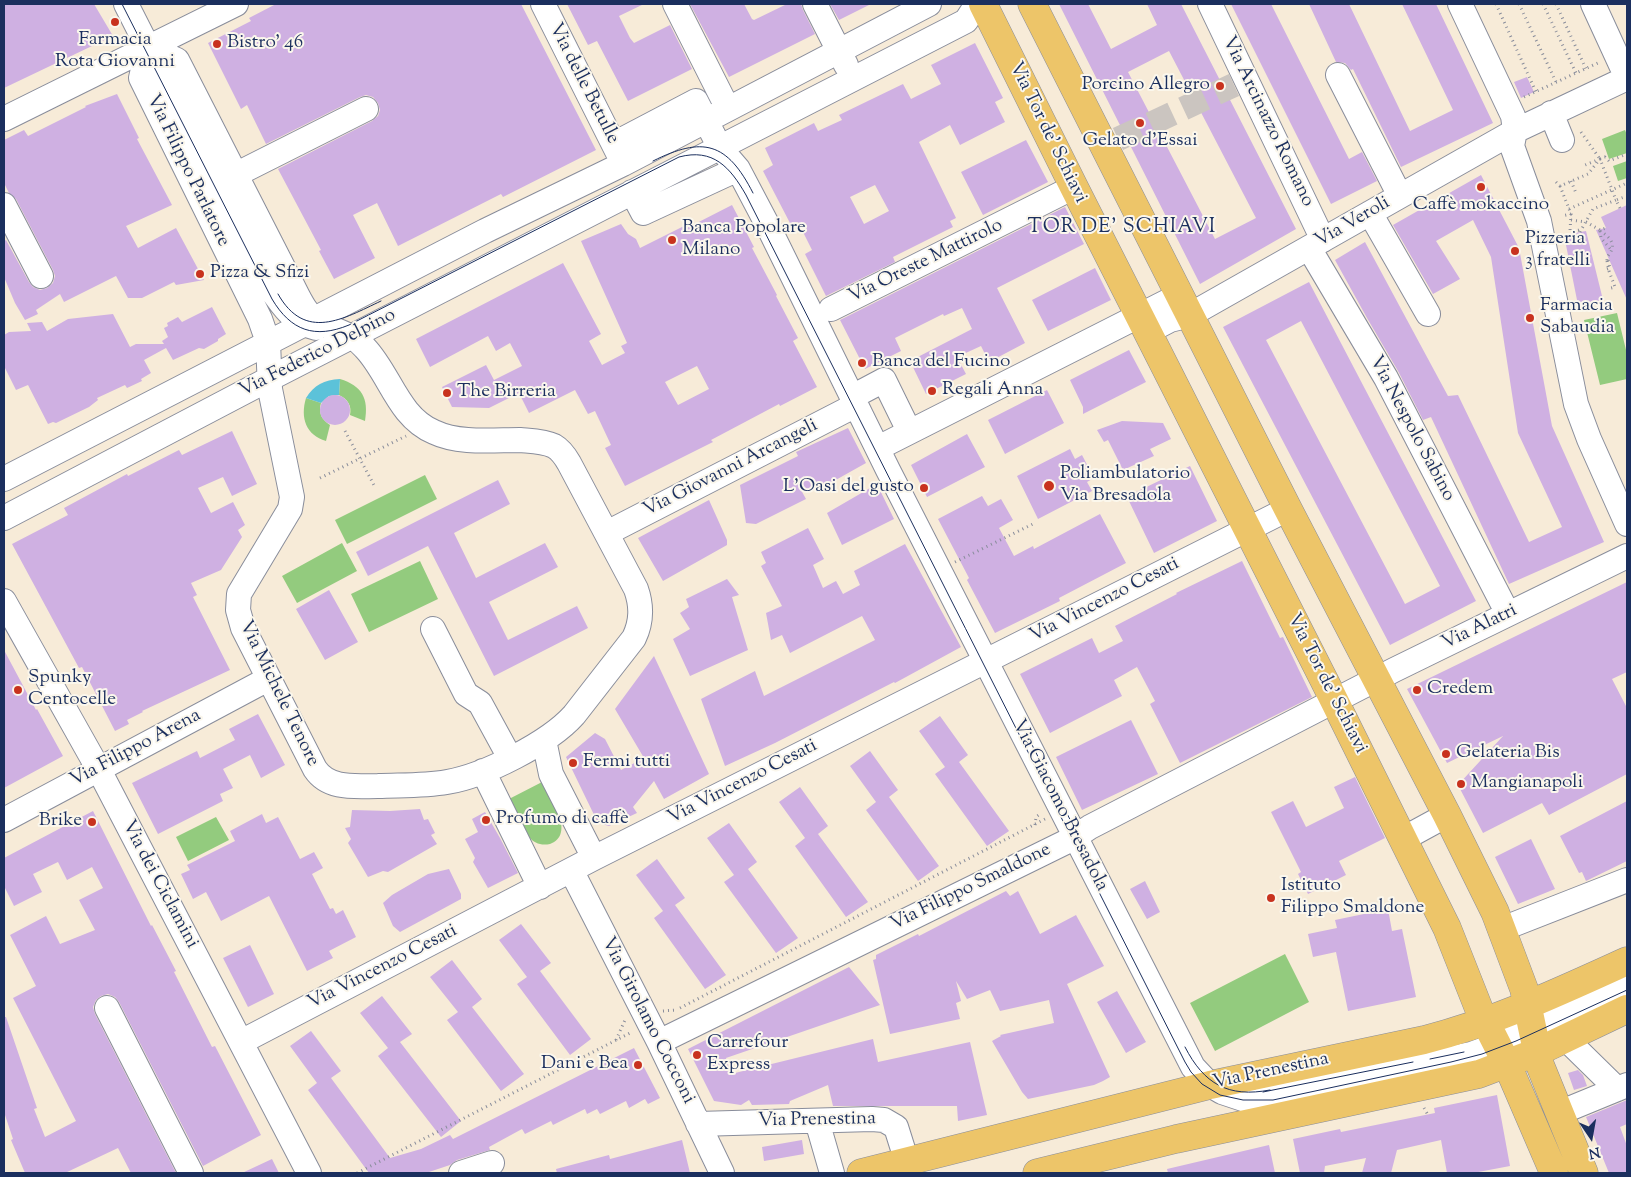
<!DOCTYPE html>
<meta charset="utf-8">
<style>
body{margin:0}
#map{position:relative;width:1631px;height:1177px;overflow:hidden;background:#f7ebd8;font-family:"Sorts Mill Goudy",serif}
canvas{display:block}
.frame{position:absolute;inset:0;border:5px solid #1b2f5e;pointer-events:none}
.north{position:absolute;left:1566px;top:1112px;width:50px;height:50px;-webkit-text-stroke:4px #fbf7ec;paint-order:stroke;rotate:168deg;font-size:14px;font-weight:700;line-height:20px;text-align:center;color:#1b2f5e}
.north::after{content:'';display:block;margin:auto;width:18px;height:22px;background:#1b2f5e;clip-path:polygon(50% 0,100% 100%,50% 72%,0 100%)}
</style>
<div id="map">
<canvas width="1631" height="1177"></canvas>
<div class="frame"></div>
<div class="north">N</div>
</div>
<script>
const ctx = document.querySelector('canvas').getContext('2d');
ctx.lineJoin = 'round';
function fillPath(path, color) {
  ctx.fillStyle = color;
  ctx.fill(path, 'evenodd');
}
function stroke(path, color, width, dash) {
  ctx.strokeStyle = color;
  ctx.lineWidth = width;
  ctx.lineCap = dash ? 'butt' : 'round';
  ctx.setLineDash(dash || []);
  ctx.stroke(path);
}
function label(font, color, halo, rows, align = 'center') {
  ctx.font = font + ' "Sorts Mill Goudy",serif';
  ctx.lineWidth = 4;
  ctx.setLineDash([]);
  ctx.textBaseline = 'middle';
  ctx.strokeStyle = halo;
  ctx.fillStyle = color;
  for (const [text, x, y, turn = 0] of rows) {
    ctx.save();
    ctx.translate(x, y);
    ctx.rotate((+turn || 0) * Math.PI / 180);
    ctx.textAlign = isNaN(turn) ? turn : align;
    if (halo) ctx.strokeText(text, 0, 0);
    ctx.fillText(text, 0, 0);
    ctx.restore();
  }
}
fillPath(new Path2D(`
 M1625 130 1627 135V153L1609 159 1602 139Z
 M1627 161V178L1618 181 1613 166Z
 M1617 313 1627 354V379L1600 385 1584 320Z
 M340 379C362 386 369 398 365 421L350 415C352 406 348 399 339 395Z
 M306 398 321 403C318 413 322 420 330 425L326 441C306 435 300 418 306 398Z
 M425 475 437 499 347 544 335 520Z
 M342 543 357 571 297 603 282 576Z
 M420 561 438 599 369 632 351 594Z
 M544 781C551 797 576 835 550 844 541 846 534 843 529 837L509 799Z
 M216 817 229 840 188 861 176 837Z
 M1285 954 1309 1002 1215 1051 1190 1003Z`), '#93cb7e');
fillPath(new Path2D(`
 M340 379 339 395 329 396 321 403 306 398C314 385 324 380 340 379Z`), '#5cc2d9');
fillPath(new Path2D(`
 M4 4H94L113 36 4 88Z
 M276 4H521L596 150 503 197 501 194 398 246 377 203 353 215 375 258 334 279 319 251 321 250 278 169 372 121 378 116 380 110 378 103 373 97 366 95 360 97 266 144 247 105 241 109 208 43 251 21 249 18Z
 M567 4H644L619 16 630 38 634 43 670 25 692 69 628 101 597 41 588 45Z
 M690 4H744L752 19 754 20 787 4H801L803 10 815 34 729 77Z
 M830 4H871L839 20Z
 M1059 4H1088L1111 49 1157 25 1147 4H1181L1296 229 1200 284ZM1169 51 1256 218 1215 239 1128 72Z
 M1231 4H1271L1349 159 1362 152 1377 181 1331 204Z
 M1309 4H1349L1410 131 1453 110 1402 4H1436L1493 123 1401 167 1353 69 1351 70 1345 63 1336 62Z
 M975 43 1003 98 995 102 1005 122 960 145 950 125 919 142 956 218 950 221 953 227 893 257 895 262 826 296 805 254 812 250 798 222 791 225 763 171 773 165 765 148 814 123 818 131 842 120 839 115 903 84 911 99 941 84 931 65ZM875 185 889 211 864 224 850 197Z
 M1527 77 1534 92 1521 98 1514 82Z
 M117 94 139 138 137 139 172 205 126 226 138 248 176 228 204 280 176 285 174 282 142 298H128L116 276 64 302 60 294 36 310 38 314 25 320 15 303 4 277V241L6 240 29 282 33 287 40 290 47 288 53 283 55 276 53 270 16 199 9 193 4 183V140L24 130 28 136 86 107 85 106Z
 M1026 140 1048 182 983 215 961 172Z
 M1481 175 1519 248 1552 426 1604 542 1509 584 1431 417 1423 420 1398 371 1367 318 1335 260 1365 242 1448 396 1458 395 1529 542 1562 527 1518 433 1491 257 1473 220 1436 241 1460 279 1433 294 1393 225Z
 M732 205 754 247 752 248 777 295 776 296 798 338 793 341 817 387 780 406 779 404 711 440 713 442 625 486 605 448 611 445 595 411 588 414 575 390 529 413 519 393 489 408 452 407 442 387 486 365 494 380 522 366 510 343 496 351 488 336 430 367 416 339 563 263 601 334 589 341 602 365 625 353 621 346 627 343 581 241 621 224 628 234 636 239 640 248 686 225 687 228ZM697 366 709 389 678 405 665 382Z
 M1627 205V300L1596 230 1606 228 1601 217Z
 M1065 207 1084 244 997 288 1025 343 989 362 981 346 957 357 966 374 926 394 910 361 972 329 962 308 944 316 943 314 895 338 901 351 865 369 840 320Z
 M1586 231 1603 300 1578 305 1564 235Z
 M1095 268 1111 300 1048 331 1032 300Z
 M1309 282 1476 601 1390 645 1223 327ZM1301 321 1440 586 1405 604 1266 340Z
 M212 307 226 334 218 339V341L204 349 199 348 173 360 166 348 144 360 151 373 141 379 142 381 127 388 125 385 97 398 98 400 89 407 56 423 53 422 48 424 28 385 16 390 4 366V335L9 332 31 331 27 323 42 322 47 331 68 319 113 314 130 347 136 344H164L162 341 168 337 164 328 168 326 167 323 178 317 182 322Z
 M1129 350 1146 382 1083 414V407L1070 380Z
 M1047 390 1064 423 1005 454 988 420Z
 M320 410a15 15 0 1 1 30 0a15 15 0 1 1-30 0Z
 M1122 421 1163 423 1171 439 1150 449 1154 456 1123 470 1108 440 1104 442 1097 430Z
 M848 428 866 463 825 486 801 490 806 499 756 524 746 523 740 485 798 456 796 452Z
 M232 431 257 484 232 496 223 477 198 488 211 513 233 502 245 525 238 530 242 537 221 570 191 583 197 595 193 597 230 670 142 711 143 712 127 720 129 724 115 731 82 667 79 668 12 544 68 515 64 508 127 474 128 476 179 450 182 455Z
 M967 434 985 467 927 497 911 465Z
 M1070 449 1075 459 1082 455 1094 478 1087 482 1092 491 1038 519 1017 476Z
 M1190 466 1217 521 1154 553 1128 499 1137 495 1136 492Z
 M498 480 510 504 454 533 476 578 545 543 558 567 489 602 508 640 577 606 588 628 494 676 428 546 368 576 356 552Z
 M877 484 894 519 842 545 827 513Z
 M982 496 988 506 1001 499 1013 520 999 528 1014 556 1033 546 1034 549 1100 514 1126 563 1059 598 1060 601 995 633 967 580 969 578 938 519Z
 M709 500 727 540V545L663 581 638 538Z
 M808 528 824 559 813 565 823 588 836 581 843 594 860 585 854 571 905 544 961 647 895 683 894 682 775 743 725 766 701 699 755 671 764 696 875 640 862 616 790 653 782 635 771 640 766 613 782 606 761 566 766 563 761 552Z
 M1242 561 1280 638 1283 637 1312 697 1180 763 1150 704 1155 701 1137 667 1114 680 1122 696 1050 733 1020 674 1092 638 1099 653 1123 641 1115 626 1177 594 1176 593Z
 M727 579 739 595 732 597 748 650 690 676 673 639 690 629 680 613 689 607 686 599Z
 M1627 582V672L1612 679 1627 708V774L1549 815 1542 803 1483 833 1458 785 1503 736 1447 763 1407 689Z
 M329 590 358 642 325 660 296 609Z
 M4 650 36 710 37 709 63 756 4 788Z
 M654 656 709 774 664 799 654 781 633 807 637 813 609 826 598 823 566 757 595 733 605 739 621 770 644 758 615 709Z
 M258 714 285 765 261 778 250 755 223 769 233 788 220 794 223 801 158 834 132 783 197 751 200 758 235 740 229 729Z
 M940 716 968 755 959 762 1009 831 987 846 935 774 945 767 919 731Z
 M1131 720 1158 774 1082 810 1056 757Z
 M870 751 898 790 889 797 939 866 918 881 866 810 876 802 850 766Z
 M1355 777 1385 838 1339 861 1346 875 1308 894 1298 874 1301 872 1271 812 1293 801 1306 827 1344 808 1334 787Z
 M800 787 828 826 818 834 868 902 846 917 795 846 805 838 779 802Z
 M1627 801V861L1586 881 1582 872 1579 873 1560 836Z
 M420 809 424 820 428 819 435 833 431 835 437 844 388 872 383 871 368 877 348 843 351 839 345 828 350 827 352 810 390 811Z
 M93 811 151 926 152 925 176 971 174 972 212 1047 215 1046 261 1135 203 1166 119 1002 115 997 108 994 101 996 96 1000 93 1007 95 1014 176 1173H131L118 1148 65 1173H25L11 1140 13 1139 4 1112V1017H6L37 1108 34 1109 45 1137 76 1121 13 998 36 986 10 935 46 916 60 944 95 930 79 900 103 888 92 867 67 880 58 862 33 874 42 892 14 906 4 886V858Z
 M485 812 500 838 518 873 488 888 473 862 475 858 465 839 478 832 472 819Z
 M262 814 266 823 278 817 300 859 314 852 323 868 312 874 330 909 333 908 336 914 343 910 356 937 329 951 333 958 307 971 269 896 221 921 206 892 193 899 181 874 190 870 187 865 235 841 230 831Z
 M729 823 757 862 748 869 798 938 776 953 724 882 734 875 707 838Z
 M1531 839 1555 889 1518 904 1495 857Z
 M657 859 685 898 675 905 726 975 705 989 654 918 663 911 636 875Z
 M449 869 461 894V899L400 932 393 926 383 903 392 895 428 874Z
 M1145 881 1160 912 1147 919 1130 889Z
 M1006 891 1010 896 1018 891 1040 934 1076 915 1104 966 1067 984 1110 1077 1103 1081 1094 1085 1028 1099 1022 1092 992 1041 1001 1036 1000 1035 1054 1023 1049 1000 1000 1011 990 990 967 999 956 981 961 1001 956 1003 960 1019 890 1034 873 960 876 959V955L918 934 919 936Z
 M1388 909 1392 931 1402 929 1416 997 1348 1011 1336 952 1313 957 1308 934 1337 928 1335 920Z
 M521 924 551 963 540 971 591 1039 570 1055 517 984 527 977 499 940Z
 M250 945 274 994 248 1007 223 958Z
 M452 960 482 999 472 1007 524 1074 501 1091 447 1020 458 1012 430 977Z
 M849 967 880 1005 726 1058 731 1074 873 1039 878 1062 970 1042 987 1115 958 1121 957 1106H833L828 1085 790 1101 789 1104 752 1105 749 1100 741 1105 714 1101 688 1049Z
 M1117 991 1146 1042 1126 1053 1097 1002Z
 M382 996 412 1034 400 1042 461 1121 441 1137 378 1056 388 1048 360 1013Z
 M311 1031 341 1071 331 1078 390 1158 421 1149 450 1135 453 1139 634 1048 660 1098 648 1104 645 1099 629 1108 626 1101 600 1114 597 1109 587 1114 585 1109 553 1125 551 1121 525 1134 522 1129 489 1147 490 1150 457 1160 450 1165 426 1173H369L308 1090 317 1083 290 1046Z
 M1578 1070 1583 1075 1587 1086 1574 1090 1568 1073Z
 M1497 1095 1510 1166 1473 1173H1447L1441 1140 1397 1150 1391 1173H1362L1366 1158 1325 1166 1324 1173H1300L1293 1139 1340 1129 1341 1132 1435 1113 1434 1108Z
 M1627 1100V1124L1620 1127 1627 1146V1173H1609L1586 1117Z
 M682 1140 690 1173H557L556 1169 609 1155 610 1159Z
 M802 1140 804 1154 764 1161 762 1147Z
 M1269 1145 1275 1173H1168L1167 1169Z
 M272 1159 279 1173H242Z`), '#cfb0e2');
stroke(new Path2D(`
 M1118 139 1234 85`), '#cbc5c0', 24, [24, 12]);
const minor = new Path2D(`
 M126 4 270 288C283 307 293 322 316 328
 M543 4 620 157
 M675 4 728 109
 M815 4 846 65
 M1210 4 1323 240
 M1460 4 1513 116 1515 131 1512 146 1539 221 1576 404 1589 439 1627 524
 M1593 4 1627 78
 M148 47 177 60 289 279C297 293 304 314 319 322 334 331 354 334 365 348 390 374 398 417 434 432 459 444 493 440 520 440 531 441 544 441 554 446 561 450 565 456 569 463L636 589C642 606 642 621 634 638L574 715C549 743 484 776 447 782 424 786 401 785 378 786 356 786 329 790 315 769L243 628 238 610 239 594 290 509 292 497 270 389 268 342 260 319 141 78Z
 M1338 75 1400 196
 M1551 113 1562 140
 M4 119 236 4
 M614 144 696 101 720 148 738 169 767 224 888 470 1193 1067 1210 1085 1222 1092 1288 1114
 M237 174 366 109
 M632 192 643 213 738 169
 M4 205 41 276
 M1370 213 1428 314
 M1309 248 1386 378 1508 614
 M831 309 1074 187
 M1147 332 1170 320 1190 315 1515 131 1627 78
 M852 397 884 380 909 431
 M878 448 1180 295
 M4 479 485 231 623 164 929 4
 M4 518 269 379 966 21 977 4
 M607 533 856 405
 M4 601 99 770 309 1173
 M433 629 466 694 480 703 510 758
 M544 740 551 774 594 858
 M483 771 540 887
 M4 820 268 679
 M1403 839 1447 815
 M571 870 659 1042 722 1173
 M1502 929 1627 880
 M107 1008 191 1173
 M1565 1038 1617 1089
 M241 1042 594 858 1288 509
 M659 1042 1072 839 1090 827 1394 670 1627 556
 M1254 1103 1268 1097 1471 1054 1496 1045 1627 987
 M1559 1113 1627 1085
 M817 1121 832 1173
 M698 1124 872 1119 884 1120 896 1127 907 1162
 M461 1173 492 1163`);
const major = new Path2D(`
 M983 4 1074 187 1324 680 1447 928 1479 1009 1507 1064 1554 1173
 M1032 4 1288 509 1447 815 1495 912 1524 989 1540 1065 1584 1173
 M861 1173 1210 1085 1424 1040C1495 1022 1561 991 1627 961
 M1037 1173 1176 1139 1479 1074 1537 1052 1627 1009`);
stroke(minor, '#898d9b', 26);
stroke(major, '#898d9b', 29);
stroke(new Path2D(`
 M1496 4 1536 92
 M1519 4 1556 82
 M1543 4 1576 73
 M1556 4 1586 69
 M1524 97 1600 62
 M1581 132 1600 159
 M1600 159 1605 157 1609 161 1627 154
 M1571 181 1576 193
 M1556 182 1560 186 1588 174 1600 159
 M1560 186 1571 214 1562 216
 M1620 208 1616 200 1627 196
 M1569 209 1627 183
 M1571 214 1570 231 1581 230
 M1571 220 1586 222 1600 230 1606 228
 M1600 231C1612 238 1617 246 1607 257V261
 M1600 231 1601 238 1612 251
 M1580 232 1593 209 1616 200 1600 159 1585 165
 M1607 269 1610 268 1608 260
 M1609 271 1615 287 1611 288
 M345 431 375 487
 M320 478 406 436
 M955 562 1033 524 1032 522
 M1035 825 1036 817 1040 814
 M680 1008 1045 819
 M663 1011 676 1010
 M616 1040 625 1020
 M1424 1108 1428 1115
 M357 1173 632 1032`), '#898d9b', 3, [1, 4]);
stroke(minor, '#fff', 24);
stroke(major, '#edc569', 28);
stroke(new Path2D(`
 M122 4 272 299C291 331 315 339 349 325L679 157C713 148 730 167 746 195L1185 1062 1191 1072 1202 1084 1220 1095 1243 1100H1273L1451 1062 1482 1054 1516 1041 1627 990
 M653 161C703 136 727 142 753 193
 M278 294C305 342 343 319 381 301
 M1027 735 1085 849
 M1185 1047C1204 1084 1228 1098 1270 1090
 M1430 1059 1464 1052
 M1263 1092 1413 1062`), '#1b2f5e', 1);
stroke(new Path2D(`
 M1607 261 1609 271`), '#898d9b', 3, [1, 4]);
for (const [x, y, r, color] of [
 [115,22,5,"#c8321e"],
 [217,44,5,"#c8321e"],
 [1220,86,5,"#c8321e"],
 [1140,123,5,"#c8321e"],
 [1481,187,5,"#c8321e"],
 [672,240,5,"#c8321e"],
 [1515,251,5,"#c8321e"],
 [200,274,5,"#c8321e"],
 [1530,318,5,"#c8321e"],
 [862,363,5,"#c8321e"],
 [932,391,5,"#c8321e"],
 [447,393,5,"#c8321e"],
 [1049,486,6,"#c8321e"],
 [924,488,5,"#c8321e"],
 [18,690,5,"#c8321e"],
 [1417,690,5,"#c8321e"],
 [1446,754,5,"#c8321e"],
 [573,763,5,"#c8321e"],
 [1461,784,5,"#c8321e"],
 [486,820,5,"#c8321e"],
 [92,822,5,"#c8321e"],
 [1271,898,5,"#c8321e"],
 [697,1055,5,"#c8321e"],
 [638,1065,5,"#c8321e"]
]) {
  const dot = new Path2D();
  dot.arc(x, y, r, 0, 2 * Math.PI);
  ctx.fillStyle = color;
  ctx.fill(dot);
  stroke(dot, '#fbf7ec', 2);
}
label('19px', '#1b2f5e', '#fbf7ec', [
 ["Farmacia",115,41,"center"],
 ["Rota Giovanni",115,63,"center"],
 ["Bistro’ 46",227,44],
 ["Porcino Allegro",1210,86,"right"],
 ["Gelato d'Essai",1140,142,"center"],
 ["Caffè mokaccino",1481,206,"center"],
 ["Banca Popolare",682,229],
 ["Milano",682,251],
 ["Pizzeria",1525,240],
 ["3 fratelli",1525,262],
 ["Pizza & Sfizi",210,274],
 ["Farmacia",1540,307],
 ["Sabaudia",1540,329],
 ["Banca del Fucino",872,363],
 ["Regali Anna",942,391],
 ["The Birreria",457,393],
 ["Poliambulatorio",1060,475],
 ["Via Bresadola",1060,497],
 ["L'Oasi del gusto",914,488,"right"],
 ["Spunky",28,679],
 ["Centocelle",28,701],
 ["Credem",1427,690],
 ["Gelateria Bis",1456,754],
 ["Fermi tutti",583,763],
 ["Mangianapoli",1471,784],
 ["Profumo di caffè",496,820],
 ["Brike",82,822,"right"],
 ["Istituto",1281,887],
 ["Filippo Smaldone",1281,909],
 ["Carrefour",707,1044],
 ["Express",707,1066],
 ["Dani e Bea",628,1065,"right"]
], 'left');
label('19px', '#1b2f5e', '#fbf7ec', [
 ["Via delle Betulle",583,84,63],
 ["Via Arcinazzo Romano",1267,122,64],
 ["Via Tor de' Schiavi",1047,133,64],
 ["Via Filippo Parlatore",187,171,64],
 ["Via Veroli",1353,223,-30],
 ["Via Oreste Mattirolo",926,262,-26],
 ["Via Federico Delpino",318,354,-27],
 ["Via Nespolo Sabino",1411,429,62],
 ["Via Giovanni Arcangeli",731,469,-27],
 ["Via Vincenzo Cesati",1105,601,-27],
 ["Via Alatri",1480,628,-26],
 ["Via Tor de' Schiavi",1326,684,63],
 ["Via Michele Tenore",278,694,64],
 ["Via Filippo Arena",136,749,-28],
 ["Via Vincenzo Cesati",743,783,-27],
 ["Via Giacomo Bresadola",1059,806,63],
 ["Via dei Ciclamini",159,885,62],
 ["Via Filippo Smaldone",971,888,-26],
 ["Via Vincenzo Cesati",383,968,-27],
 ["Via Girolamo Cocconi",647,1021,63],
 ["Via Prenestina",1271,1072,-12],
 ["Via Prenestina",817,1121,-1]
]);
ctx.letterSpacing = '1px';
label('20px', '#1b2f5e', '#fbf7ec', [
 ["TOR DE' SCHIAVI",1122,229]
]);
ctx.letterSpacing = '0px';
</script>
